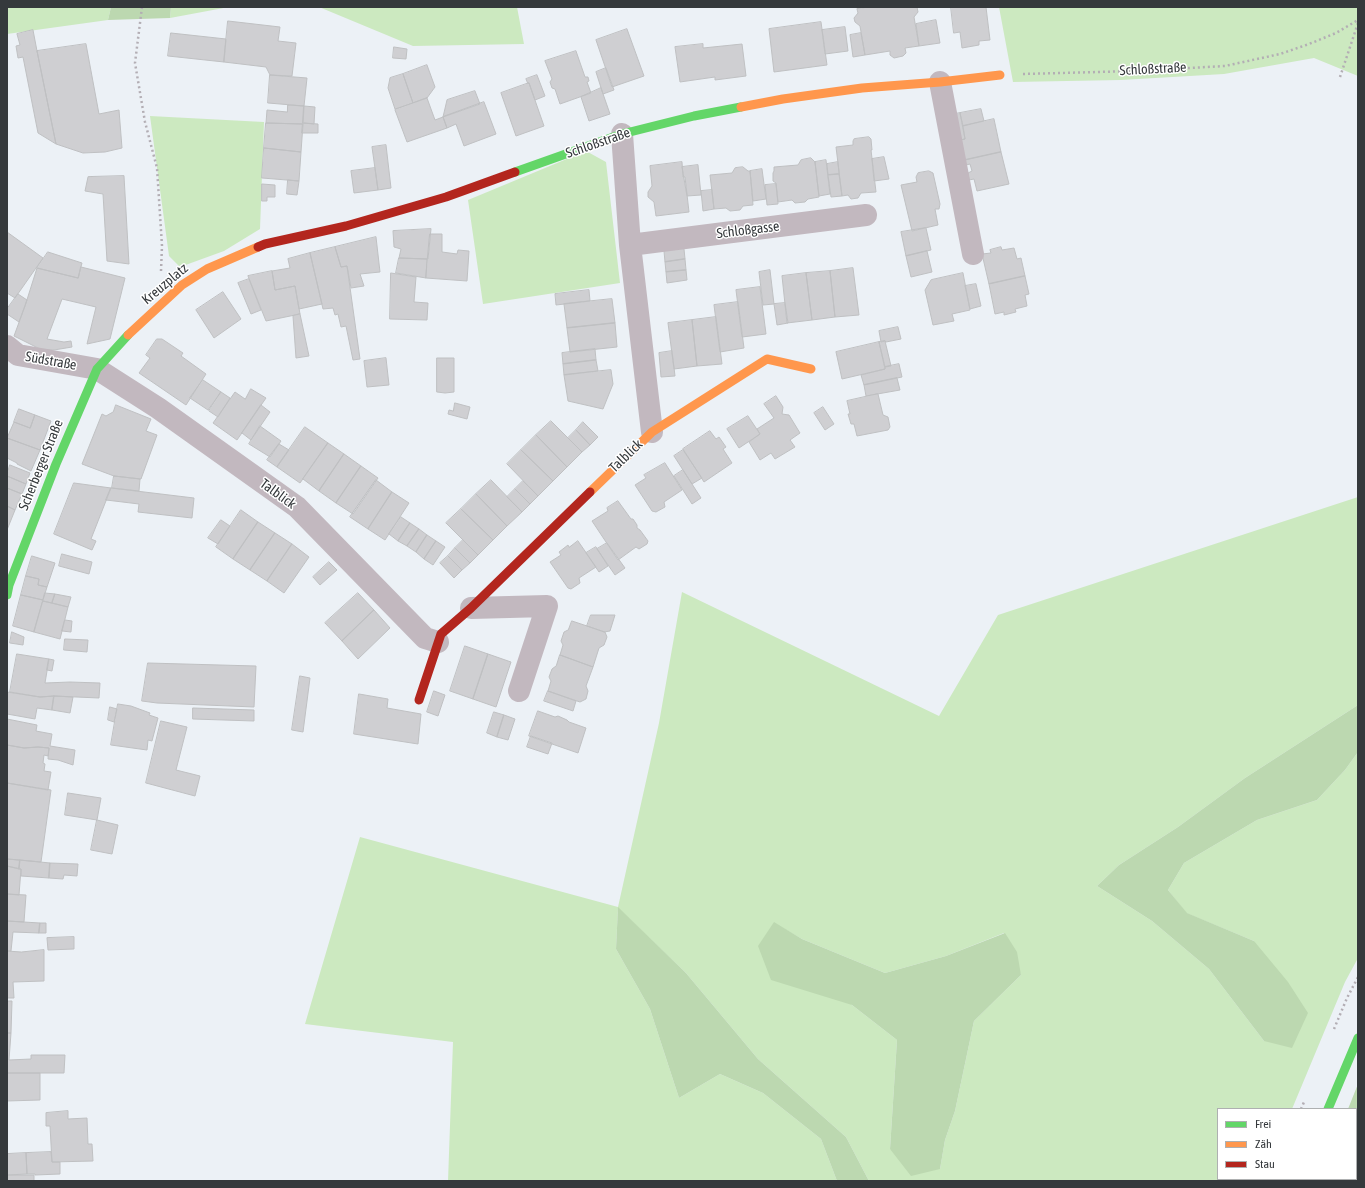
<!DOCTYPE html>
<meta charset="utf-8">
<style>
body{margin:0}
#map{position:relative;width:1365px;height:1188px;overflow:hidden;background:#ecf1f6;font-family:"Asap Condensed",sans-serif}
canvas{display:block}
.frame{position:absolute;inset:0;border:8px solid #35393c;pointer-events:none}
.legend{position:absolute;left:1217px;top:1108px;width:140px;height:72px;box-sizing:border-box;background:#fff;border:1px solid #aeb0b1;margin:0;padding:5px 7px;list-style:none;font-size:12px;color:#35393c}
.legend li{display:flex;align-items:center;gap:8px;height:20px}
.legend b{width:20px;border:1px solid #aeb0b1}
</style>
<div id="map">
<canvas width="1365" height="1188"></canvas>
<div class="frame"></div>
<ul class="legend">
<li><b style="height:5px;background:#63d668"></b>Frei</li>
<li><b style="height:5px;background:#ff974d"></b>Zäh</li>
<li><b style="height:5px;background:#b3261e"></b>Stau</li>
</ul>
</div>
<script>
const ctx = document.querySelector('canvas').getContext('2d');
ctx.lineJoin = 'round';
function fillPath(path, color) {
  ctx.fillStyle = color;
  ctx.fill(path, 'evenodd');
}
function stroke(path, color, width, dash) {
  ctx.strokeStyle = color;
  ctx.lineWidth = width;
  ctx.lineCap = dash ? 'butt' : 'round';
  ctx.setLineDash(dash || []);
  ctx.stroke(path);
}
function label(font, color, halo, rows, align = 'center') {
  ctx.font = font + ' "Asap Condensed",sans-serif';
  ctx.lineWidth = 3;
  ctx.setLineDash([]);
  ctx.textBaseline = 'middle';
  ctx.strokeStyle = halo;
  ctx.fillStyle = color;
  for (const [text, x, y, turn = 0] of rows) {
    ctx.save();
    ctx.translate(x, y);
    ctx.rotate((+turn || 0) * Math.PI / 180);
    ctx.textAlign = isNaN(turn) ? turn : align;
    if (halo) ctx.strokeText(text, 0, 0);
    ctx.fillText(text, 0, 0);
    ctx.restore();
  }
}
fillPath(new Path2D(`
 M7 7H111L108 20 7 34Z
 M171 7H229L170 18Z
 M319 7H517L524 44 413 46Z
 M999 7H1358V76L1314 58 1224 74 1121 80 1013 82Z
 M150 116 264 122 260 229 224 251 180 267 169 256Z
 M586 151 606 162 620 283 483 304 468 200Z
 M1358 497V705L1245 778 1178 827 1119 865 1097 886 1152 921 1209 969 1264 1041 1254 941 1186 913 1168 890 1184 863 1257 820 1317 800 1345 770 1358 752V958L1345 982 1292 1109H1218V1179H1266L1265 1181H869L846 1137 758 1059 686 973 618 908 616 949 650 1009 679 1098 720 1074 763 1093 821 1139 837 1181H448L453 1042 305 1024 360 837 618 907 659 723 682 592 939 716 998 615ZM774 923 802 939 885 973 946 956 1004 933 1021 975 974 1021 955 1111 945 1140 940 1169 890 1149 897 1040 852 1005Z`), '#cce9c0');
fillPath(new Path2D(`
 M111 7H171L170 18 108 20Z
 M1358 705V752L1345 770 1317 800 1257 820 1184 863 1168 890 1187 913 1254 941 1288 982 1308 1013 1292 1048 1264 1041 1209 969 1152 921 1097 886 1119 865 1178 827 1245 778Z
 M618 907 686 973 758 1059 846 1137 869 1181H837L821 1139 763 1093 720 1074 679 1098 650 1009 616 949Z
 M774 922 802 939 885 973 946 956 1005 933 1017 952 1021 975 974 1021 955 1111 945 1140 940 1169 911 1176 890 1149 897 1040 852 1005 771 980 758 946Z
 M1358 1084V1156L1356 1158V1109H1348Z`), '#bcd8b0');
const building = new Path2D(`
 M869 7H917L918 12 914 17 919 46 905 48 906 53 903 56 894 58 890 55V51L865 55 860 26 855 22 854 18 858 13 857 9Z
 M951 7H986L990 40 979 41V45L962 48 960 32 954 33Z
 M936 20 940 43 919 46 916 24Z
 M228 21 280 27 278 41 296 43 292 76 270 75 266 67 224 62Z
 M821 22 827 65 774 72 769 29Z
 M845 27 848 51 825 54 822 30Z
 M627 29 644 76 612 87 596 40Z
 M33 30 37 51 56 144 38 133 23 57 18 58 16 46 20 45 17 34Z
 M171 33 226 39 224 62 168 56Z
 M861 33 865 55 853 57 850 35Z
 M86 44 99 114 119 110 122 148 105 152 83 153 56 144 37 51Z
 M703 44V48L742 44 746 76 715 80V77L680 82 675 47Z
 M394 47 407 49 406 59 393 58Z
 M576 51 585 77H588L589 81 587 82 591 93 560 104 555 89 552 88 550 82 552 79 545 61Z
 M427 65 435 87 427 98 413 103 403 74Z
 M606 68 614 90 603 94 596 72Z
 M403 74 413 103 395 109 388 88 390 78Z
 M270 75 307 78 304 106 268 103Z
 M537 75 545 96 535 100 529 83 528 84 526 79Z
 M529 83 544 126 516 136 501 93Z
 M601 88 610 114 589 121 581 97Z
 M475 91 480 104 443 117 447 100Z
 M427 98 435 120 443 117 447 128 407 142 395 110Z
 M484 102 496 134 464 146 456 124 447 128 443 117Z
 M288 105 304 106 303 124 266 123 267 110 287 112Z
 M304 106 315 107 314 124 303 123Z
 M981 109 984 121 963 126 960 113Z
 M960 113 965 139 960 140 955 114Z
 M994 119 1001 152 965 160 960 140 965 139 963 126Z
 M266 123 303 124 301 152 264 148Z
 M303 123 318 124V133H302Z
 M869 137 871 139 872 150H871L876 192 861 193 858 198 851 199 848 195 842 196 836 147 853 145V141L854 139Z
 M386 145 391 188 378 190 372 147Z
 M264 148 301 152 299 181 262 178Z
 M1001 152 1009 184 977 191 974 179 969 180 968 173 972 171 970 164 966 165 965 160Z
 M884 157 889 179 874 181 872 159Z
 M811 158 815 162 819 197 808 199 805 202 795 203 792 200 778 202 776 183 773 181V173L774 171V167L798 165 801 160Z
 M826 160 830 194 819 196 815 162Z
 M682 162 683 177H685L689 212 656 216 654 202 648 197V192L652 186 650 166Z
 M838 162 839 174 828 175 827 164Z
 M698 165 701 195 687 196 682 167Z
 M743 167 748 171H750L753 205 743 206 740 210 730 211 726 208 714 209 710 175 732 173 735 168Z
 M375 168 378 190 354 193 351 171Z
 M762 169 766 199 753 201 750 171Z
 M929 171 933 173 940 204 939 209H935L938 225 912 231 901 185 917 182 916 177 918 173Z
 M839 174 842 196 831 197 828 175Z
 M124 176 129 264 107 261 103 194 85 191 88 177Z
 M288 180 299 181 297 195 287 194Z
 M262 184 275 185V197H267V201H262Z
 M776 184 778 204 767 205 765 185Z
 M712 190 714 209 703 211 701 191Z
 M926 228 931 250 906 256 901 232Z
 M431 229 428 259 399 258 401 249 394 247 393 231Z
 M7 232 43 258 15 298 7 293Z
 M430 234H442V252L457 254 458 250 469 251 467 281 426 278Z
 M376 237 380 272 360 274 364 286 351 288 347 266 341 267 335 247Z
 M335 247 341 267 347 266 360 359 353 360 346 326 341 327 338 314 335 315 333 308 323 309 310 253Z
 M1001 247 1002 250 1014 248 1017 259 1021 258 1025 276 989 284 982 254 991 253 990 250Z
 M684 249 685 259 665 262 664 251Z
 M927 251 932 272 911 277 906 256Z
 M48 252 82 263 78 278 37 268Z
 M310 253 322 304 299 309 295 286 275 290 272 271 290 268 288 259Z
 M399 258 427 259 426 278 396 273Z
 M685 259 686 270 666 272 665 262Z
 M81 267 125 278 110 339 87 344 96 307 62 299 47 339 64 342 71 341 72 347 54 350 40 349 14 336 25 306 37 268 78 278Z
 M853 268 859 315 835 317 830 271Z
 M686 270 687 280 667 283 666 272Z
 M770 270 774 304 763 305 759 272Z
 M272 271 275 290 295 286 300 314 266 321 248 276Z
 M830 271 835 317 812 320 806 273Z
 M391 273 416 277 414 302 428 303 427 320 390 319Z
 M806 273 812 320 787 323 782 276Z
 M963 273 970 310 952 314 954 321 933 325 925 290 931 280Z
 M1025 276 1029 294 1025 295 1027 306 1015 309 1016 312 1004 315V312L995 314 989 284Z
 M249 279 261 310 251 314 238 283Z
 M976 284 981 306 970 309 965 286Z
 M760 287 766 334 742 337 736 290Z
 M589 290 590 301 556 305 555 294Z
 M223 292 241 319 214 338 196 310Z
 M18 294 27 300 19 322 7 314V309Z
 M612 299 615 323 567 328 564 304Z
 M738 302 744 348 720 352 714 305Z
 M785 303 788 323 777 325 774 304Z
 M300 314 309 356 296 358 293 316Z
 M716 317 722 364 697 366 692 320Z
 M692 320 697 366 674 369 668 323Z
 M615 323 617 347 570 352 567 328Z
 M898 327 901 339 886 342 885 341 881 342 879 331Z
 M157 339H162L183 353 181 356 206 374 186 405 139 373 150 358 146 355Z
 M885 341 891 366 885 367 879 342Z
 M879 342 885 369 842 379 836 352Z
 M595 349 596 360 563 364 562 353Z
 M672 351 675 376 661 377 659 353Z
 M386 358 389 385 367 387 364 361Z
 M437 358H454V392L445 393 437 392Z
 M596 360 598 371 564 375 563 364Z
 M899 364 902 377 864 385 861 375 885 369V367Z
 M611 370 613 384 603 409 568 401 564 375Z
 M897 378 900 390 866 396 864 385Z
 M203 380 221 392 208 410 190 398Z
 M251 389 266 398 237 440 213 423 235 392 245 399Z
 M221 392 230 398 218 417 209 411Z
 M878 394 883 415 888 417 890 427 888 430 857 436 854 424H851L848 414H850L847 401Z
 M776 396 783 407 782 414 789 415 800 433 790 440 795 447 775 459 771 453 760 460 749 442 760 434 757 429 774 418 764 404Z
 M455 403 470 407 467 419 448 414 449 410 453 411Z
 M116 405 151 419 146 431 157 435 141 479 114 476 82 464 102 414 106 416 113 412Z
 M261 405 270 412 251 440 242 433Z
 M823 407 834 424 825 430 814 413Z
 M19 409 35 415 30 428 14 422Z
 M35 415 51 421 40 450 7 438 14 422 30 428Z
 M748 416 760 434 739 448 727 429Z
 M551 421 582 452 567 467 536 435Z
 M583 422 598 437 590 445 576 430Z
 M260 426 281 441 270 457 249 444Z
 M305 427 328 443 300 483 277 467Z
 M576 430 590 445 582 452 568 438Z
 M710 431 716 439 719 437 726 447 723 449 732 463 704 482 683 449Z
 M536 435 567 467 553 481 521 450Z
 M7 438 40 450 31 471 17 464V463L7 458Z
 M328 443 344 454 319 491 303 479Z
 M279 444 289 450 277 467 267 460Z
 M521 450 553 481 538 496 507 464Z
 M683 450 702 478 692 484 674 456Z
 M344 454 361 466 336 503 319 491Z
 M665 463 682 490 664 502 665 507 656 512 652 511 635 485 646 478 644 475Z
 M10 465 30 473 26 484 7 476Z
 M361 466 378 478 353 514 336 503Z
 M683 470 701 498 692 504 674 476Z
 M7 476 26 484 22 494 7 488Z
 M114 476 140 479 139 491 112 488Z
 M376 480 392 492 368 529 350 517Z
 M491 480 522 512 507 526 476 494Z
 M523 481 538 496 530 504 515 489Z
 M74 483 111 488 91 539 96 541 92 550 54 534Z
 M7 488 22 494 15 510 7 506Z
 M111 488 194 498 192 518 138 512 139 504 106 500Z
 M515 489 530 504 522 512 507 497Z
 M392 492 409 503 385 540 368 529Z
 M476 494 507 526 493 540 461 509Z
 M618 501 631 519H633L637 525V528L640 530 648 541 647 544 639 549 636 547 618 560 592 521 608 511 607 508Z
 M7 506 15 510 7 530Z
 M461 509 493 540 478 555 446 523Z
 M241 510 258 522 233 559 216 547Z
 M401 517 410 523 398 541 389 534Z
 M221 520 230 526 218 544 208 538Z
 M258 522 275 533 250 570 233 559Z
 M410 523 419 529 407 546 398 541Z
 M419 529 427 535 416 552 407 546Z
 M275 533 292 544 267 581 250 570Z
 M427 535 436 541 424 559 416 552Z
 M463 540 478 555 470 563 455 548Z
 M436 541 445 547 433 565 424 559Z
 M578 541 596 567 579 578 580 583 571 589 568 588 550 562 561 555 559 552 568 545 569 547Z
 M607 543 625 568 615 575 597 549Z
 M292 544 309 557 284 593 267 581Z
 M596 547 608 566 599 572 586 553Z
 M455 548 470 563 462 570 448 556Z
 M62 554 92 562 89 574 59 566Z
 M32 556 55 563 47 587 38 585 39 579 26 576Z
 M448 556 462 570 454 578 440 563Z
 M329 562 337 570 320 585 313 577Z
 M26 576 39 579 38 585 47 587 43 600 21 595Z
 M45 593 55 594 52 603 43 601Z
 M358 593 374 610 342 641 325 623Z
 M55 594 71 597 68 607 52 603Z
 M21 595 43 600 34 632 13 626Z
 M43 601 68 607 60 639 34 632Z
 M374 610 390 628 358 659 342 641Z
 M591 615H615L610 631 604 632 587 626Z
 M65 620 72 621 71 632 62 631Z
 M572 621 605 632 607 637 604 645 599 648 593 667 560 655 563 645 561 641 564 632 568 630Z
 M12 632 24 637 23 645 10 643Z
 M65 639 88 640 87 652 64 650Z
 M465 646 488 654 473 699 450 691Z
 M17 654 49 659 45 683 70 682 100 683 99 698 54 696 40 697 10 692Z
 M488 654 511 662 496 707 473 699Z
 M560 655 593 667 586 686 588 691 586 699 580 702 548 691 551 681 549 677 552 669 556 666Z
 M49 659 54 660 52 671 47 670Z
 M148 663 256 666 254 707 157 703 142 701Z
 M300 676 310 678 303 732 292 730Z
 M434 691 445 695 438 716 427 712Z
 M548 691 576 701 573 711 544 701Z
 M7 692 40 697 54 696 52 710 37 708 35 719 7 714Z
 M359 694 388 699 387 708 421 714 418 744 354 734Z
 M54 696 73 697 70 713 52 710Z
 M118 704 131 706 150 713 149 715 158 718 152 741 148 740 147 750 111 745Z
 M110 707 117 709 114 722 108 720Z
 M193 708 254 710V721L193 719Z
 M538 711 555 717 558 716 567 720 569 722 586 728 578 753 529 736Z
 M494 712 504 715 497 737 487 733Z
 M504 715 515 719 508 740 497 737Z
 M7 719 37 725 36 731 52 734 50 746 75 750 73 765 58 760 48 759 49 748 38 747 24 748 7 745Z
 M161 721 187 727 176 770 200 776 195 796 146 783Z
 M531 736 552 743 548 754 527 747Z
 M7 745 24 748 38 747 49 748 48 756 44 755 43 763 45 764 44 771 51 772 48 790 7 783Z
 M7 783 51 790 41 862 7 859Z
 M68 793 101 798 97 820 65 815Z
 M97 820 118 825 112 854 91 850Z
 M7 859 20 860 19 869 7 866Z
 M20 860 50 863 49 878 21 876V869H19Z
 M50 863 78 864 77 876 64 875 63 879 49 878Z
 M7 866 21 869 19 895 7 894Z
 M7 894 26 895 24 922 7 921Z
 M7 921 40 923 39 933 13 932 11 951H7Z
 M40 923H46V933H39Z
 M74 937V949L48 950 47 938Z
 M44 950V981L13 982 14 998H7V951L21 952Z
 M7 1001H12L11 1033H7Z
 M7 1033H11L9 1060 31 1059V1055H65L64 1073H7Z
 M7 1073H40V1100L7 1101Z
 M68 1111V1119L87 1118 88 1144H92L93 1161 52 1162 50 1126H46V1113Z
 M51 1152 52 1162H60V1174L35 1175V1174H27L26 1153Z
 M26 1153 27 1174 7 1175V1154Z
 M7 1175H34V1181H7Z`);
fillPath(building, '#cfcfd2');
stroke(building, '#bfc0c2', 1);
stroke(new Path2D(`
 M142 7 135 63 145 122 157 168 162 246 161 271
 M1023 74 1135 71 1225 66 1280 54 1309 44 1336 33 1358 20
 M1340 77 1358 23
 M1334 1029 1347 998 1358 977
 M1301 1109 1304 1102
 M1275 1181V1179`), '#b3aeb4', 2.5, [2, 3]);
stroke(new Path2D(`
 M940 82 973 254
 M622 134 630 245 652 432
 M630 245 866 215
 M7 346 18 355 97 369 158 408 297 507 425 638 438 642
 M471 608 547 606 519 691`), '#c2b8bf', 22);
stroke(new Path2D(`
 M515 172 622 134 694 116 741 107
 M7 595 9 585 56 464 97 369 128 335
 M1328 1109 1358 1038
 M1301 1181 1302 1179`), '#63d668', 9);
stroke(new Path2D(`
 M741 107 783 99 862 88 940 82 1000 75
 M128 335 182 285 207 269 258 247
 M590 492 652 432 767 359 811 369`), '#ff974d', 9);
stroke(new Path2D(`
 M258 247 265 244 346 226 446 197 515 172
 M419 700 441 634 471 608 590 492`), '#b3261e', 9);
label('14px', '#35393c', '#fff', [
 ["Schloßstraße",1153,69,-3],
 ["Schloßstraße",598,143,-19],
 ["Schloßgasse",748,230,-7],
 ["Kreuzplatz",165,284,-40],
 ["Südstraße",51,361,10],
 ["Talblick",626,456,-44],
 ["Scherberger Straße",41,465,-68],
 ["Talblick",278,494,36]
]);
</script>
